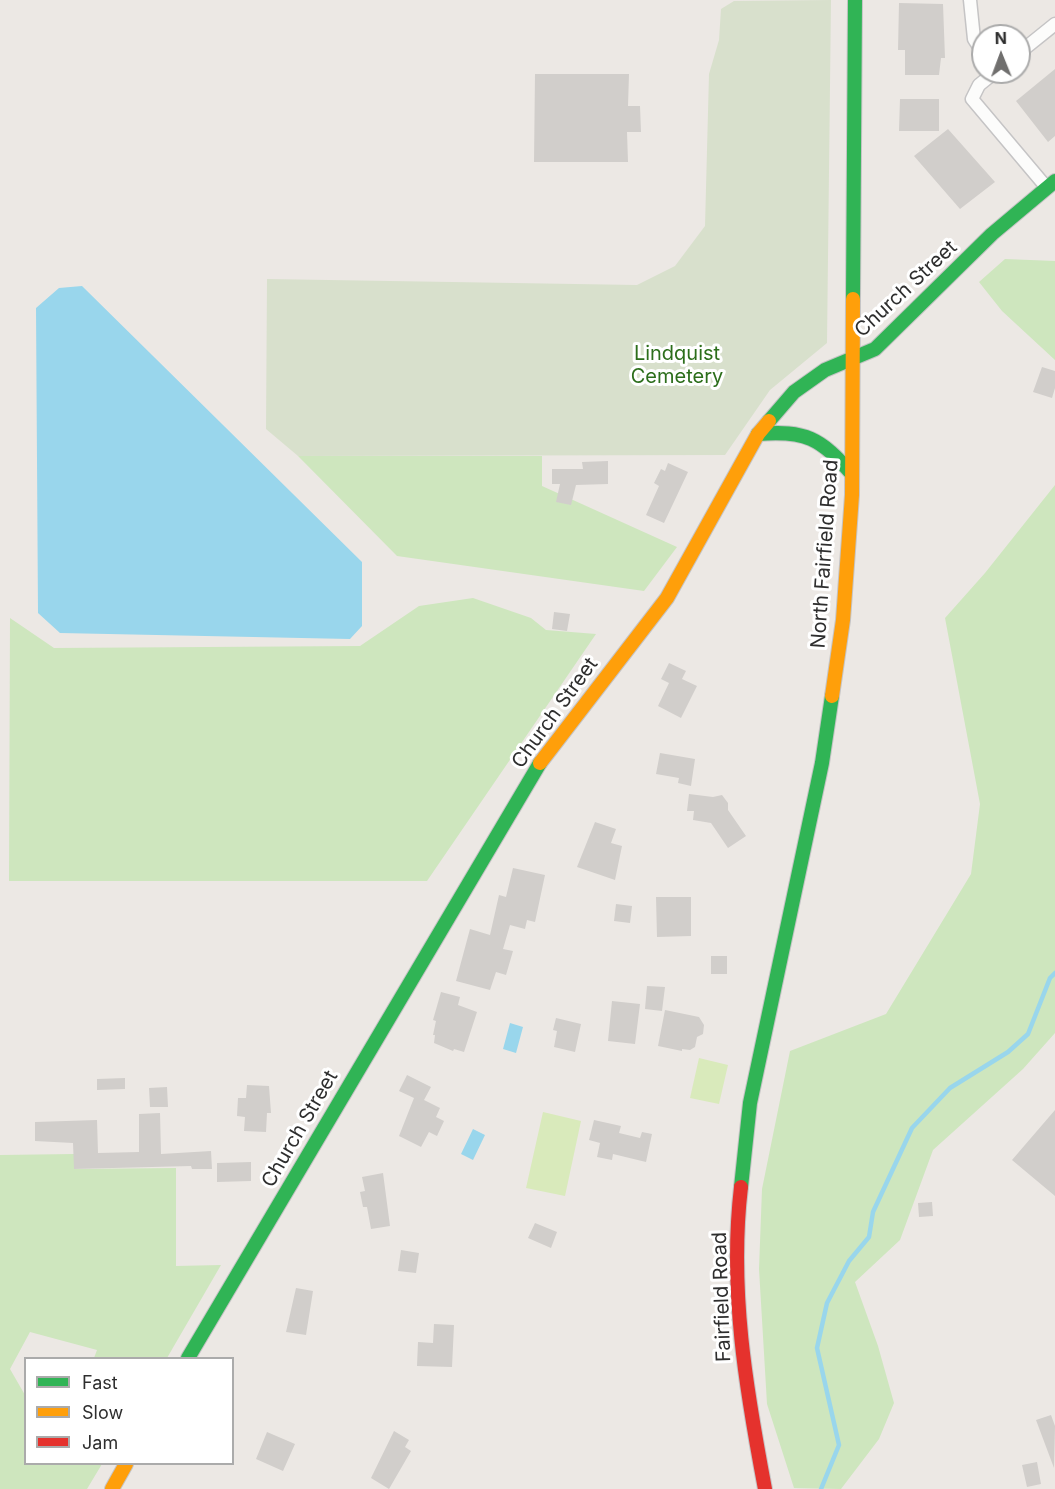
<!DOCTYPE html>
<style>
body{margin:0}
#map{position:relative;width:1055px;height:1489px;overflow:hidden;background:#ece8e4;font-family:Inter,sans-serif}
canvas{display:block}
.legend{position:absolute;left:24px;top:1357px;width:210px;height:108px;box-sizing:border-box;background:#fff;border:2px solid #ababab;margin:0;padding:8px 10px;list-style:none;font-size:18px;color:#2e2e2e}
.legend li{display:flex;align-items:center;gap:12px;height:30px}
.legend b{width:30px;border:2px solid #ababab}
.north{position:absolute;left:971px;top:24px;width:60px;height:60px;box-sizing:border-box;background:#fff;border:2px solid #ababab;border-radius:50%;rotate:359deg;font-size:16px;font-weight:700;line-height:24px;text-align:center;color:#2e2e2e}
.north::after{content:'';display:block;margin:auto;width:21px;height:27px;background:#706f6e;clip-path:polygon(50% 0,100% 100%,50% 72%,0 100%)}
</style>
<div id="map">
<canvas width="1055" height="1489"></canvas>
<ul class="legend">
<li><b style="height:8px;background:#30b455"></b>Fast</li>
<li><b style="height:8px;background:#ff9f0a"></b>Slow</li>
<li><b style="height:8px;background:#e5322d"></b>Jam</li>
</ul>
<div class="north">N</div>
</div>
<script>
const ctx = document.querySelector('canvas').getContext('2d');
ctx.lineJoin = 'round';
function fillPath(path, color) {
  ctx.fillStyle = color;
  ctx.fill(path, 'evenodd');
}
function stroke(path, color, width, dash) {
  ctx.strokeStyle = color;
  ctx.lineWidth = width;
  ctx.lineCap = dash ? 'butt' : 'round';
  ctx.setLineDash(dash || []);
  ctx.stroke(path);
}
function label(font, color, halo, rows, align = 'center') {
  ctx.font = font + ' Inter,sans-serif';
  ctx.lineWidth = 6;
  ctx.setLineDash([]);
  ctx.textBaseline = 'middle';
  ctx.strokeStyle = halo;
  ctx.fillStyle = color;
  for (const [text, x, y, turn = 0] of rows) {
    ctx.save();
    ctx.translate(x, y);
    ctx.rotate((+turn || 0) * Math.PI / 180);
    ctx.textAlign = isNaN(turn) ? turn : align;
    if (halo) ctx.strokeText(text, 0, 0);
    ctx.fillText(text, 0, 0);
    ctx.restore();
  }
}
fillPath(new Path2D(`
 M1005 259 1055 261V360L1002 311 979 282Z
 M298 456H542V486L677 547 644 591 397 556Z
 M1055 485V1033L1023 1069 933 1150 900 1240 855 1282 878 1346 894 1403 879 1439 841 1489 794 1488 767 1404 759 1269 762 1189 790 1051 886 1014 971 874 980 804 945 618 985 573Z
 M473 598 531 618 546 630 596 634 427 881H9L10 618 54 648 360 646 419 606Z
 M74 1154V1169L176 1168V1266L221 1265 167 1358H94L97 1350 30 1332 10 1369 25 1395 26 1464H102L87 1489H0V1155Z`), '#cee6be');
fillPath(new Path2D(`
 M831 0 827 343 770 390 725 455 298 456 266 429 267 279 637 285 675 266 705 226 709 74 719 40 721 9 734 1Z`), '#d8e0cc');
fillPath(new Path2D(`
 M699 1058 728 1065 719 1104 690 1098Z
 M543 1112 581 1121 565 1196 526 1188Z`), '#d9eabb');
fillPath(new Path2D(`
 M82 286 362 562V626L350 639 60 633 38 613 36 308 59 288Z
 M510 1023 523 1027 516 1053 503 1049Z
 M473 1129 485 1135 473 1160 461 1154Z`), '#99d6ec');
stroke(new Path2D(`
 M821 1489 839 1445 817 1348 827 1303 849 1261 869 1237 873 1212 912 1128 950 1088 1008 1052 1028 1034 1050 978 1055 973`), '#99d6ec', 4.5);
fillPath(new Path2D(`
 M899 3 943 4 945 58H941L939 75H905V50H898Z
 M1055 69V136L1048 142 1016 101Z
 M535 74H629L628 106H640L641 132H627L628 162H534Z
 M900 99H939V131H899Z
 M948 129 995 182 960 209 914 156Z
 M1042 367 1055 371V388L1052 398 1033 392Z
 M608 461V484L576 485 571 505 556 502 560 484H552V469H583L582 462Z
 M668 463 688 472 664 523 646 515 659 486 654 483 661 469 665 471Z
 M554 612 570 614 567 631 552 629Z
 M669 663 686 671 682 679 697 686 681 718 658 706 669 683 661 679Z
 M660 753 695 759 691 786 678 783 679 778 656 774Z
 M689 794 713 797 722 795 728 803V810L746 836 728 848 711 823 693 820 694 811H687Z
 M595 822 616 829 611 843 622 846 615 880 577 867Z
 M513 868 545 875 535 922 527 920 525 929 510 925 503 949 513 951 506 975 496 972 490 990 456 981 470 929 490 935 499 895 506 897Z
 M656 897H691V936L657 937Z
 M616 904 632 906 630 923 614 921Z
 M711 956H727V974H711Z
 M647 986 665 987 662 1011 645 1009Z
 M441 992 460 997 458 1005 477 1012 464 1052 454 1049 453 1051 434 1043 435 1035H433L436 1021 433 1020Z
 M612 1001 640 1004 635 1044 608 1041Z
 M665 1010 699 1017 704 1025 703 1034 697 1037 695 1047 690 1050 682 1049V1051L658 1046Z
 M556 1018 581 1024 575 1052 554 1047 557 1031 553 1030Z
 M407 1075 431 1087 424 1100 440 1108 436 1117 444 1121 437 1136 429 1132 421 1147 399 1136 414 1098 399 1091Z
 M125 1078V1089L97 1090V1079Z
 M247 1085 269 1086 271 1113H267L266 1132 244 1131 245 1117 237 1116 238 1098H246Z
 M167 1087 168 1107H150L149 1088Z
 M1055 1110V1196L1012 1160Z
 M160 1113 161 1154 211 1151 212 1169H192L191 1166 74 1169 73 1143 35 1141V1122L97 1120 98 1153 139 1152V1114Z
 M594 1120 621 1126 619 1133 640 1138 642 1132 652 1134 646 1162 613 1154 612 1160 597 1157 600 1143 589 1140Z
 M251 1162V1181L217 1182V1163Z
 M383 1173 390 1226 371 1229 367 1207H363L360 1192 365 1191 362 1177Z
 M932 1202 933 1216 919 1217 918 1203Z
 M535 1223 557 1232 551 1248 528 1238Z
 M401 1250 419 1253 416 1273 398 1271Z
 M296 1288 313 1291 306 1335 286 1332Z
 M434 1324 454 1325 452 1367 417 1366 418 1342 433 1343Z
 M1051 1415 1055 1426 1054 1468 1036 1420Z
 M394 1431 409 1440 405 1447 411 1451 389 1489 371 1478Z
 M267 1432 295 1444 283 1471 256 1459Z
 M1037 1462 1041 1484 1027 1487 1022 1465Z`), '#d1cecb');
const street = new Path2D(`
 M970 0 974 39 983 53
 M1019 53 1055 24
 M995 72 979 85 972 99 1047 188`);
const fast = new Path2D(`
 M853 299 855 0
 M769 421 794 392 825 370 875 349 992 234 1055 181
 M758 434C806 430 820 438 852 474
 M741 1187 750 1103 822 763 832 696
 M188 1358 540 763`);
const slow = new Path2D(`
 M832 696 843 620 852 495 853 299
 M540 763 667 598 758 434 769 421
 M112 1489 126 1464`);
const jam = new Path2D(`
 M741 1187C729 1289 746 1389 765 1489`);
stroke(street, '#c5c4c5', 15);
stroke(fast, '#c5c4c5', 16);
stroke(slow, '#c5c4c5', 16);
stroke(jam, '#c5c4c5', 16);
stroke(street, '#fcfcfb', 12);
stroke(fast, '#30b455', 14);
stroke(slow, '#ff9f0a', 14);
stroke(jam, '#e5322d', 14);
label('20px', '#2e2e2e', '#fff', [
 ["Church Street",906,289,-43],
 ["North Fairfield Road",825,554,-86],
 ["Church Street",555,713,-54],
 ["Church Street",300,1129,-60],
 ["Fairfield Road",722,1297,-92]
]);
label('20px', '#2c6e1b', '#fff', [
 ["Lindquist",677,354],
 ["Cemetery",677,377]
]);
</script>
